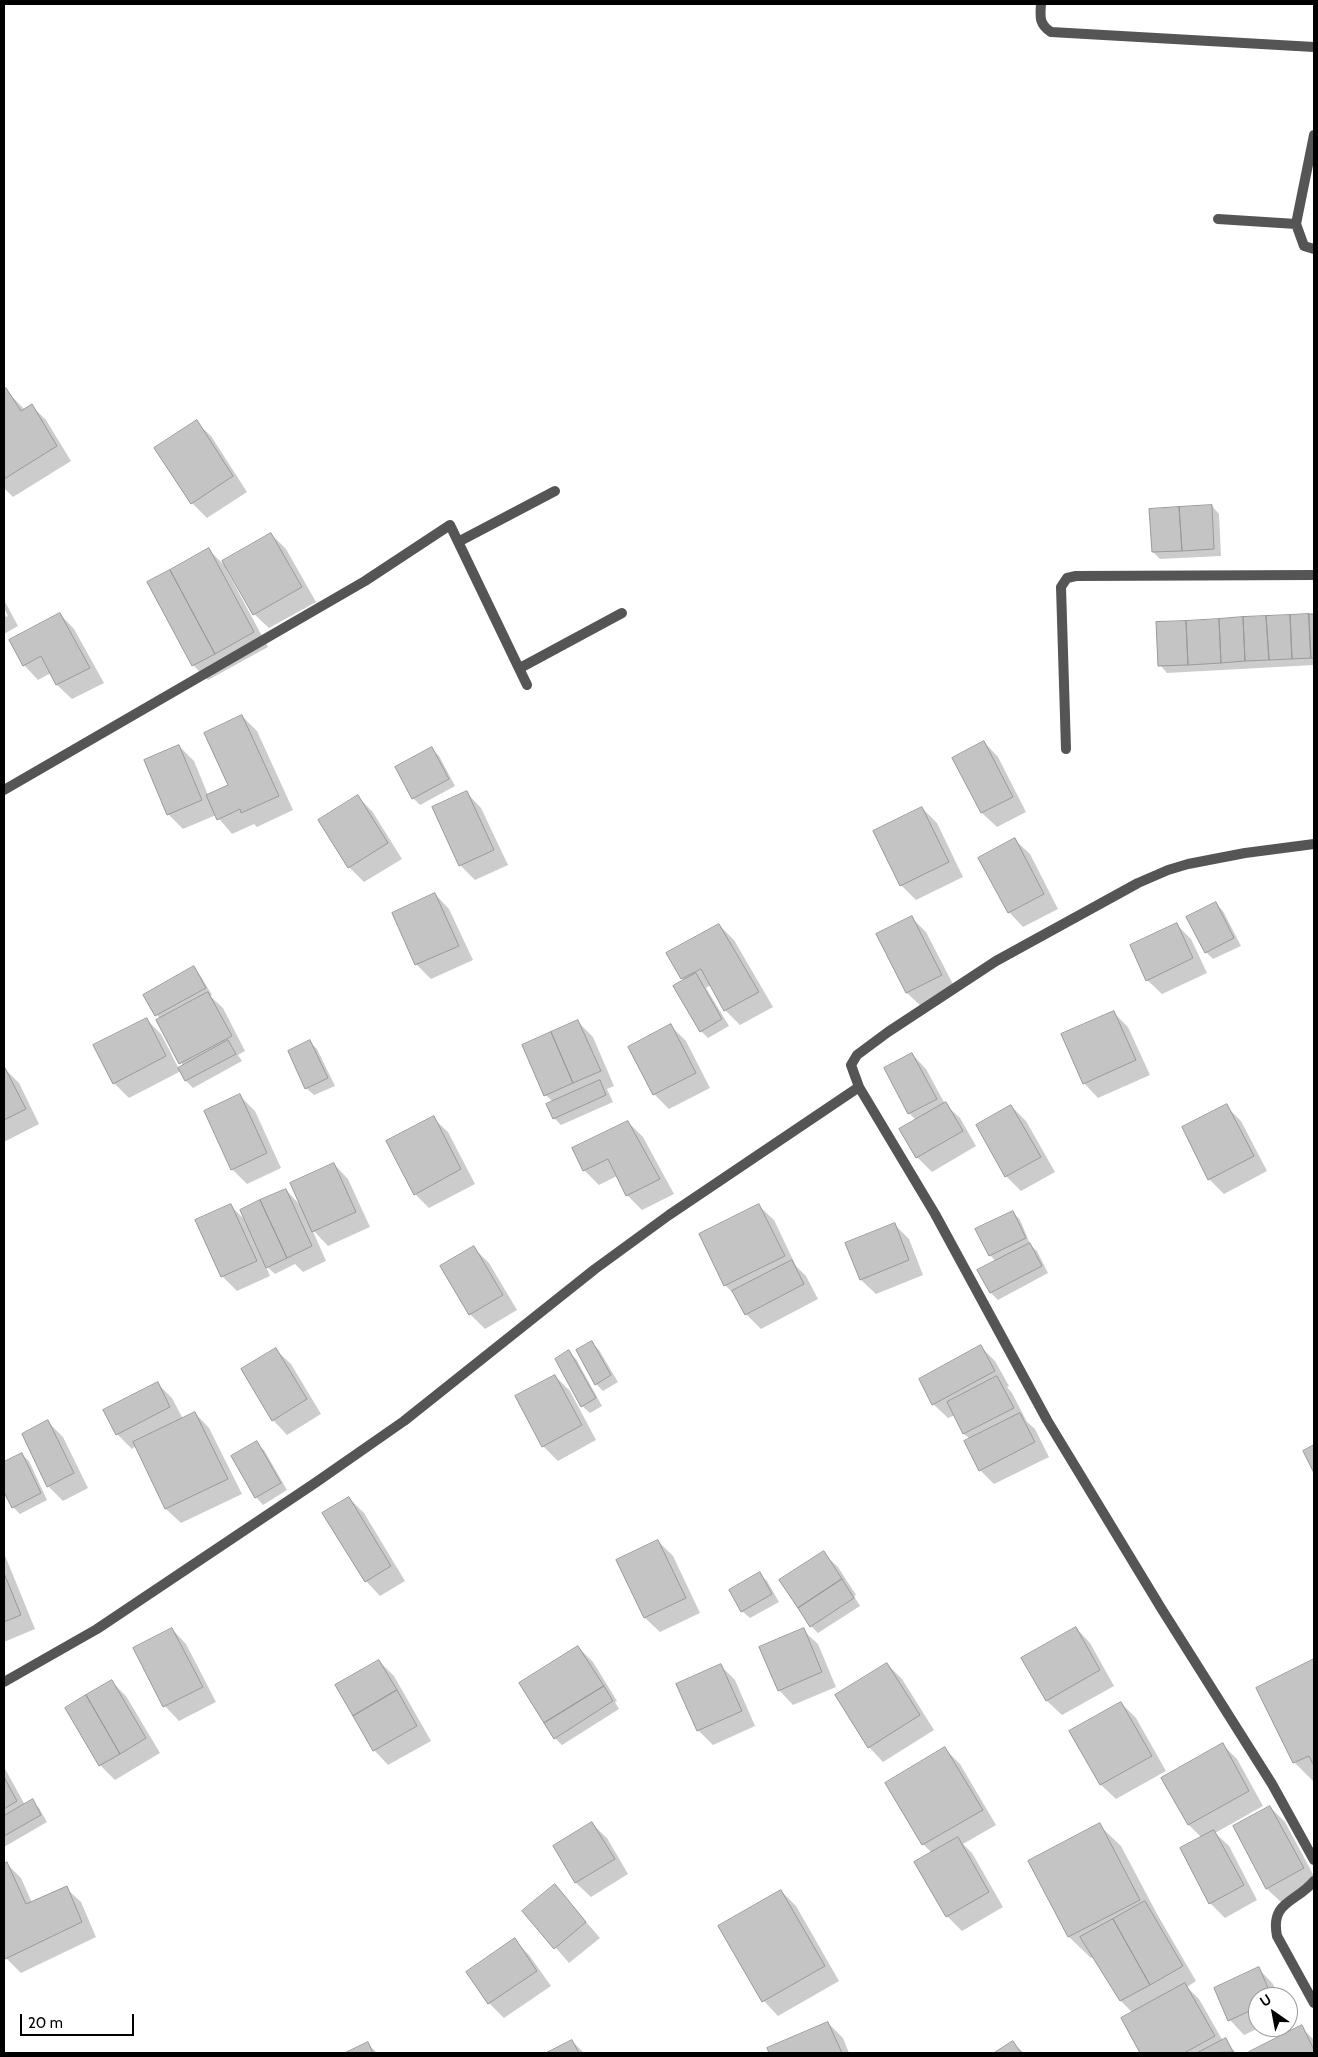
<!DOCTYPE html>
<style>
body{margin:0}
#map{position:relative;width:1318px;height:2057px;overflow:hidden;background:#fff;font-family:Cabin,sans-serif}
canvas{display:block}
.frame{position:absolute;inset:0;border:5px solid #000;pointer-events:none}
.north{position:absolute;left:1248px;top:1987px;width:50px;height:50px;box-sizing:border-box;background:#fff;border:1px solid #999;border-radius:50%;rotate:327deg;font-size:14px;font-weight:700;line-height:20px;text-align:center;color:#000}
.north::after{content:'';display:block;margin:auto;width:18px;height:22px;background:#000;clip-path:polygon(50% 0,100% 100%,50% 72%,0 100%)}
.scale{position:absolute;left:20px;top:2014px;width:114px;height:22px;box-sizing:border-box;border:2px solid #000;border-top:0;padding-left:6px;font-size:15px;line-height:18px;white-space:nowrap;color:#000;-webkit-text-stroke:4px #fff;paint-order:stroke}
</style>
<div id="map">
<canvas width="1318" height="2057"></canvas>
<div class="frame"></div>
<div class="north">U</div>
<div class="scale">20 m</div>
</div>
<script>
const ctx = document.querySelector('canvas').getContext('2d');
ctx.lineJoin = 'round';
function fillPath(path, color) {
  ctx.fillStyle = color;
  ctx.fill(path, 'evenodd');
}
function stroke(path, color, width, dash) {
  ctx.strokeStyle = color;
  ctx.lineWidth = width;
  ctx.lineCap = dash ? 'butt' : 'round';
  ctx.setLineDash(dash || []);
  ctx.stroke(path);
}
fillPath(new Path2D(`
 M6 390 25 410 32 406 46 420 71 461 13 497 4 488V391Z
 M196 422 211 436 247 492 207 518 192 503 156 448Z
 M1212 506 1219 514 1221 556 1160 559 1153 552Z
 M271 534 286 549 316 602 269 628 254 614 228 568 226 569 268 647 208 680 193 665 209 550 227 568Z
 M4 600 18 626 4 634V613L6 617 8 616 4 608Z
 M60 614 74 629 104 683 72 699 57 685 51 673 38 680 24 665Z
 M1314 615V665L1167 673 1160 665 1157 623Z
 M242 716 257 731 293 810 257 827 254 824 232 834 216 815 183 829 168 814 179 746 194 761 208 795 229 786Z
 M984 742 998 757 1026 812 997 827 982 813 953 758Z
 M432 749 439 756 455 786 420 805 413 798Z
 M467 793 481 808 508 865 475 880 461 866 434 808Z
 M358 797 372 811 402 859 364 882 349 867Z
 M922 808 937 823 963 877 916 900 901 885Z
 M1015 840 1030 854 1058 909 1023 927 1009 912Z
 M435 894 449 909 473 960 431 979 416 964 393 913Z
 M1216 904 1223 911 1241 946 1213 959 1206 952Z
 M911 917 926 932 956 990 922 1007 907 993 877 934Z
 M719 925 734 940 773 1007 740 1025 725 1010 711 985 706 988 729 1026 708 1038 701 1031 685 981 682 978Z
 M1177 925 1191 939 1207 973 1162 994 1147 980Z
 M193 968 200 975 212 995 210 996 223 1008 245 1051 238 1055 242 1061 193 1088 186 1081 181 1071 129 1098 114 1083 147 1020 161 1034 179 1069 183 1066 160 1019 144 995Z
 M1114 1013 1128 1027 1150 1075 1098 1098 1084 1083Z
 M578 1022 593 1037 614 1086 607 1089 613 1102 561 1125 554 1118 553 1102 546 1095 524 1046Z
 M671 1026 686 1041 710 1088 669 1109 654 1094Z
 M310 1042 317 1049 335 1086 314 1095 306 1088Z
 M912 1054 926 1069 945 1104 960 1118 976 1146 932 1172 917 1157 916 1120 909 1113Z
 M4 1068 19 1083 39 1124 4 1142Z
 M240 1096 255 1111 281 1168 247 1184 232 1169Z
 M1011 1106 1026 1121 1055 1172 1021 1191 1006 1176 978 1125Z
 M1226 1106 1241 1121 1267 1171 1224 1194 1209 1179Z
 M433 1118 448 1132 475 1184 429 1208 415 1194Z
 M628 1122 643 1137 674 1194 642 1210 627 1195 617 1176 599 1185 584 1170Z
 M334 1164 348 1179 370 1227 328 1246 312 1229 326 1261 303 1272 295 1264 275 1274 266 1266 270 1276 237 1291 222 1276 231 1206 246 1221 286 1190 301 1206Z
 M759 1206 774 1220 796 1266 806 1276 818 1299 761 1329 746 1314 736 1296 725 1285Z
 M1013 1212 1020 1220 1031 1246 1037 1251 1048 1273 998 1300 991 1293 996 1262 990 1255Z
 M894 1224 909 1239 923 1275 876 1294 861 1280 847 1244Z
 M474 1248 489 1263 517 1310 485 1329 470 1314 442 1267Z
 M592 1343 599 1350 618 1382 603 1391 596 1384Z
 M981 1347 995 1361 1009 1386 1007 1387 1012 1393 1027 1422 1035 1429 1049 1457 994 1484 980 1470 970 1439 964 1434 955 1415 948 1418 933 1404Z
 M276 1350 291 1364 321 1414 287 1435 273 1420Z
 M569 1352 576 1359 602 1406 590 1413 582 1406 556 1359Z
 M555 1376 570 1391 596 1440 558 1461 543 1446Z
 M157 1383 172 1398 183 1419 195 1413 209 1428 242 1494 181 1523 166 1509 136 1446 132 1449 117 1434Z
 M48 1422 63 1437 88 1488 63 1501 48 1486Z
 M256 1443 264 1450 287 1490 263 1505 256 1497Z
 M21 1454 29 1461 47 1500 20 1514 13 1507 4 1489V1463Z
 M349 1498 364 1513 405 1581 380 1596 366 1581Z
 M658 1541 673 1556 700 1613 660 1632 645 1618 618 1561Z
 M4 1553 35 1629 4 1642Z
 M823 1553 838 1567 856 1595 854 1596 860 1606 818 1633 811 1626Z
 M760 1574 767 1581 779 1602 750 1618 742 1611 731 1591Z
 M1076 1628 1090 1643 1114 1686 1062 1715 1047 1701 1023 1658Z
 M172 1629 186 1644 216 1702 179 1721 165 1706Z
 M803 1630 818 1644 836 1687 793 1705 779 1690Z
 M578 1647 593 1662 617 1701 615 1702 619 1709 562 1745 555 1738Z
 M379 1661 394 1676 431 1741 388 1765 374 1750Z
 M1314 1661V1782L1294 1762 1258 1688Z
 M887 1664 902 1679 934 1730 883 1762 869 1747Z
 M721 1666 735 1680 755 1726 713 1745 698 1730Z
 M112 1682 126 1696 160 1753 115 1780 100 1765Z
 M1121 1703 1136 1718 1166 1771 1116 1799 1101 1785 1071 1731Z
 M1223 1745 1237 1759 1263 1806 1215 1833 1229 1846 1257 1900 1225 1918 1210 1903 1182 1849 1202 1838 1189 1825 1163 1779Z
 M945 1749 960 1764 996 1825 963 1844 972 1853 1003 1907 962 1931 947 1916 932 1853 923 1844 887 1784Z
 M4 1767 25 1805 32 1801 39 1808 47 1822 4 1847Z
 M1270 1807 1285 1822 1314 1876 1282 1903 1267 1889 1234 1827Z
 M592 1824 607 1838 628 1874 591 1897 576 1883 555 1846Z
 M1099 1825 1121 1846 1157 1914 1196 1981 1187 1987 1199 1999 1223 2041 1225 2040 1236 2053H1142L1123 2019 1133 2013 1121 2001 1094 1957 1091 1958 1069 1937 1030 1861Z
 M7 1864 21 1878 32 1903 66 1888 81 1902 96 1937 21 1973 6 1958 4 1952V1865Z
 M555 1886 600 1938 569 1963 524 1911Z
 M781 1891 796 1906 839 1981 778 2016 764 2001Z
 M514 1940 529 1955 551 1986 504 2018 489 2003Z
 M1259 1969 1273 1984 1279 1997H1258V2027H1261L1244 2035 1230 2020Z
 M828 2023 843 2038 849 2053H771L769 2049Z
 M1301 2027 1314 2040V2053H1252Z
 M572 2041 584 2053H549Z
 M367 2043 377 2053H348Z
 M1013 2043 1024 2053H996Z`), '#0003');
const building = new Path2D(`
 M6 388 21 411 32 404 57 446 4 479V390Z
 M197 420 233 476 191 504 154 448Z
 M1212 505 1214 549 1182 551 1179 507Z
 M1179 507 1182 551 1152 552 1149 509Z
 M271 533 302 587 253 615 222 561Z
 M209 548 254 632 215 654 170 570Z
 M170 570 215 654 192 666 147 582Z
 M60 613 90 668 56 685 41 656 23 666 9 640Z
 M1309 614H1314V658H1311Z
 M1309 614 1311 658 1292 659 1290 615Z
 M1290 615 1292 659 1269 660 1266 616Z
 M1266 616 1269 660 1245 661 1243 617Z
 M1243 617 1245 661 1221 663 1219 619Z
 M1219 619 1221 663 1188 665 1186 621Z
 M1186 621 1188 665 1158 666 1156 622Z
 M242 715 279 796 241 813 240 809 217 820 206 795 228 785 204 733Z
 M984 741 1013 797 981 813 952 758Z
 M179 745 202 800 167 815 144 760Z
 M432 747 449 779 412 799 395 767Z
 M467 791 494 850 459 866 432 807Z
 M358 795 388 843 348 868 318 820Z
 M922 807 949 862 900 886 873 831Z
 M1015 838 1044 894 1008 913 978 858Z
 M435 893 459 946 415 965 392 913Z
 M1216 902 1234 938 1205 953 1186 917Z
 M912 916 942 975 906 993 876 934Z
 M1177 923 1193 958 1146 981 1130 945Z
 M719 924 759 992 724 1011 701 969 681 979 666 953Z
 M194 966 206 988 155 1016 143 995Z
 M696 973 722 1019 700 1032 673 986Z
 M208 992 232 1036 179 1064 156 1020Z
 M1114 1011 1136 1060 1083 1084 1061 1034Z
 M147 1018 166 1056 113 1084 93 1045Z
 M578 1020 601 1071 573 1083 551 1032Z
 M671 1024 696 1073 653 1095 628 1047Z
 M551 1032 573 1083 544 1096 522 1045Z
 M228 1040 236 1054 185 1081 178 1068Z
 M310 1040 328 1078 305 1089 288 1051Z
 M912 1053 937 1099 908 1114 884 1068Z
 M4 1066 26 1109 4 1120Z
 M600 1080 606 1095 553 1119 546 1104Z
 M240 1094 267 1153 231 1170 204 1111Z
 M946 1102 963 1131 916 1158 899 1129Z
 M1227 1104 1254 1156 1208 1180 1182 1127Z
 M1011 1105 1041 1157 1005 1177 976 1125Z
 M434 1116 461 1169 414 1195 386 1141Z
 M628 1121 660 1179 626 1196 608 1159 583 1171 572 1148Z
 M334 1163 356 1212 312 1232 290 1183Z
 M286 1189 312 1246 287 1258 260 1200Z
 M260 1200 287 1258 266 1268 240 1210Z
 M231 1204 257 1261 221 1277 195 1220Z
 M759 1204 785 1256 724 1286 699 1234Z
 M1013 1211 1026 1238 989 1256 975 1229Z
 M895 1223 909 1260 860 1280 845 1243Z
 M1030 1243 1042 1266 990 1293 977 1270Z
 M474 1246 503 1295 469 1315 440 1266Z
 M792 1260 804 1284 745 1315 732 1291Z
 M592 1341 611 1375 595 1385 576 1350Z
 M981 1345 995 1371 932 1405 919 1379Z
 M276 1348 307 1399 272 1421 241 1369Z
 M569 1350 596 1398 581 1407 555 1359Z
 M555 1375 582 1425 542 1447 515 1396Z
 M997 1376 1014 1408 963 1434 947 1402Z
 M158 1382 170 1407 116 1435 103 1410Z
 M195 1412 228 1479 165 1509 133 1442Z
 M1020 1413 1035 1442 979 1471 964 1441Z
 M48 1420 74 1473 47 1487 22 1434Z
 M257 1441 281 1483 255 1498 231 1456Z
 M1314 1445V1473L1303 1451Z
 M22 1453 41 1493 12 1508 4 1492V1462Z
 M349 1497 391 1566 365 1582 322 1513Z
 M658 1540 686 1598 644 1618 616 1560Z
 M824 1551 842 1579 798 1608 779 1580Z
 M760 1572 772 1594 741 1612 729 1590Z
 M4 1573 21 1615 4 1622Z
 M842 1579 854 1598 810 1627 798 1608Z
 M1076 1627 1100 1670 1046 1701 1021 1658Z
 M172 1628 203 1687 163 1707 133 1648Z
 M804 1628 822 1672 778 1691 759 1647Z
 M578 1646 604 1686 544 1723 519 1683Z
 M1314 1659V1766L1309 1756 1293 1763 1256 1688Z
 M379 1660 397 1690 353 1716 335 1685Z
 M887 1663 920 1715 868 1748 835 1695Z
 M721 1664 742 1711 697 1731 676 1684Z
 M112 1680 146 1738 120 1754 86 1695Z
 M604 1686 613 1701 554 1739 544 1723Z
 M397 1690 417 1726 373 1751 353 1716Z
 M86 1695 120 1754 99 1766 65 1708Z
 M1121 1702 1152 1756 1100 1785 1069 1731Z
 M1223 1743 1249 1791 1188 1825 1161 1778Z
 M945 1747 983 1810 922 1845 885 1783Z
 M4 1777 17 1801 4 1809Z
 M33 1799 41 1815 4 1836V1816Z
 M1270 1806 1304 1868 1266 1889 1233 1826Z
 M592 1822 615 1859 575 1883 553 1846Z
 M1100 1823 1140 1900 1068 1937 1028 1861Z
 M1214 1830 1244 1885 1209 1904 1180 1848Z
 M958 1837 989 1892 946 1917 914 1862Z
 M7 1862 26 1904 67 1886 82 1922 5 1959 4 1955V1864Z
 M555 1884 586 1922 554 1949 522 1911Z
 M781 1890 825 1966 762 2002 718 1926Z
 M1145 1901 1183 1966 1150 1985 1113 1919Z
 M1113 1919 1150 1985 1120 2001 1080 1937Z
 M515 1938 537 1971 488 2004 466 1972Z
 M1259 1967 1272 1997H1258V2007L1228 2021 1214 1988Z
 M1185 1983 1215 2036 1184 2053H1140L1121 2018Z
 M828 2022 842 2053H769L767 2048Z
 M1302 2025 1314 2050V2053H1250L1249 2052Z
 M1226 2038 1233 2052 1197 2053Z
 M572 2040 579 2053H546Z
 M1013 2041 1021 2053H994Z
 M368 2042 373 2053H345Z`);
fillPath(building, '#c4c4c4');
stroke(building, '#999', 1);
stroke(new Path2D(`
 M1041 4C1040 17 1039 24 1051 32L1314 47
 M1314 135 1296 224 1304 246 1314 249
 M1218 219 1296 224
 M458 542 555 491
 M520 668 622 613
 M1066 749 1061 587 1067 578 1076 576 1314 575
 M4 790 365 581 450 525 527 685
 M859 1087 935 1214 1047 1420 1161 1608 1272 1784 1314 1860
 M4 1682 97 1629 315 1483 404 1421 595 1269 669 1215 859 1087 851 1065 857 1055 888 1032 996 961 1138 883 1168 870 1188 864 1245 853 1314 844
 M1314 1881C1296 1903 1270 1901 1277 1936L1314 2003`), '#555', 10);
</script>
